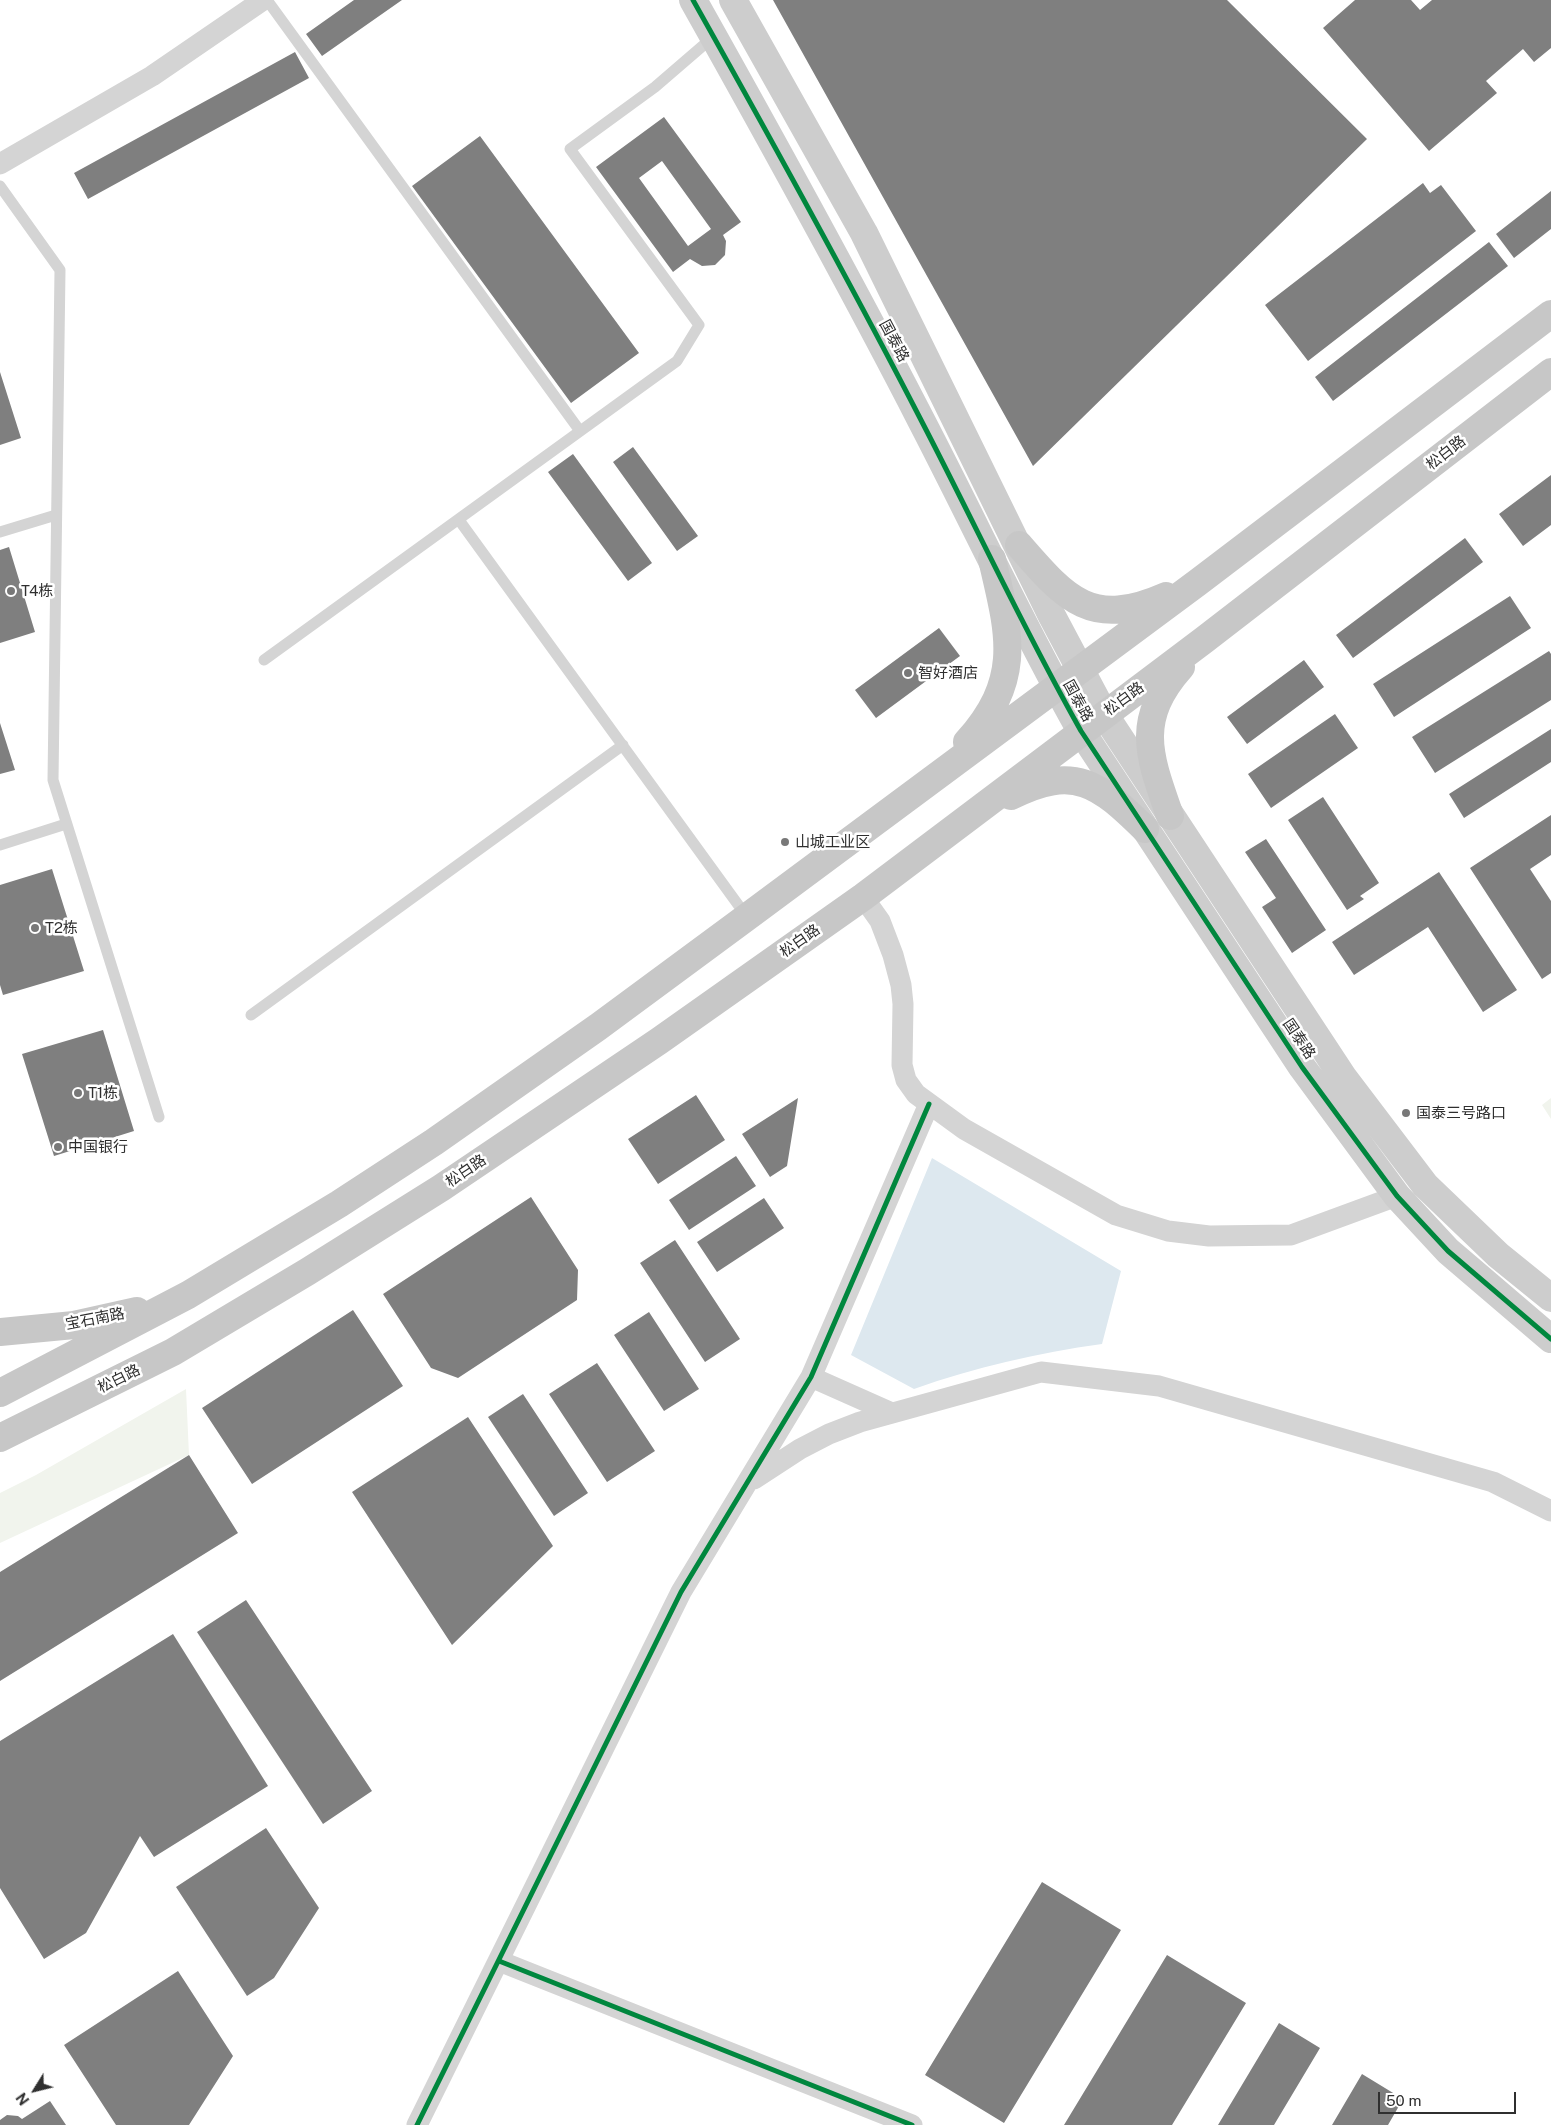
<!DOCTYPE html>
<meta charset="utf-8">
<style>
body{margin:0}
#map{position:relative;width:1551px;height:2125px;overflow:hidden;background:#fff;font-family:"Public Sans",sans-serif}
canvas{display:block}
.north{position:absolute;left:10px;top:2065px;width:50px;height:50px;-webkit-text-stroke:4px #fff;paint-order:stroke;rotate:234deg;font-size:14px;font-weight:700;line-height:20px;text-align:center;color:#2f2f2f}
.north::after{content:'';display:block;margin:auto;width:18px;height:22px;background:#2f2f2f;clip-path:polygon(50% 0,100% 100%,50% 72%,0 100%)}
.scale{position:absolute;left:1378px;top:2092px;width:138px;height:22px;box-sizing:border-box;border:2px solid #2f2f2f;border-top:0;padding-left:6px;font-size:15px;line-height:18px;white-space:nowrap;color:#2f2f2f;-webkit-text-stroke:4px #fff;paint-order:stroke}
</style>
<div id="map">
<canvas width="1551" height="2125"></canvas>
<div class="north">N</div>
<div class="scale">50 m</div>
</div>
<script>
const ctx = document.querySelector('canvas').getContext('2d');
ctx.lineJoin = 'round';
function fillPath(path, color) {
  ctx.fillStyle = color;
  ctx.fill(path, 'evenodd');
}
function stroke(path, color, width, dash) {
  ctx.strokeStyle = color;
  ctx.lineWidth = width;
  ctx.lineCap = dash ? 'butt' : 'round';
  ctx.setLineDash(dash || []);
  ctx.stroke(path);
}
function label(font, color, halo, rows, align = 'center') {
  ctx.font = font + ' "Public Sans","Noto Sans SC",sans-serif';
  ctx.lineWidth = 5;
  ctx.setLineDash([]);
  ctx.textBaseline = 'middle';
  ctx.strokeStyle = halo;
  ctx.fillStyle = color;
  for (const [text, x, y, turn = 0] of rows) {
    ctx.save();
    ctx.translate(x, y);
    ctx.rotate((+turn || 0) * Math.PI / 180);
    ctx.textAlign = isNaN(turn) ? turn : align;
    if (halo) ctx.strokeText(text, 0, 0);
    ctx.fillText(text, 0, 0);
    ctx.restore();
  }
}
fillPath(new Path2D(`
 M1551 1098V1119L1542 1105Z
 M186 1389 189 1455 0 1543V1493L36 1475Z`), '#f1f4ed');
fillPath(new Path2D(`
 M932 1158 1121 1271 1102 1344C1037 1353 976 1367 914 1389L851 1355Z`), '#dde8ef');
fillPath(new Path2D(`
 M354 0H402L322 56 306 34Z
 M773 0H1227L1367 139 1033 466Z
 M1355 0H1411L1420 10 1432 0H1551V48L1534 62 1523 49 1486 81 1497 93 1429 151 1323 28Z
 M295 52 309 78 88 199 74 173Z
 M664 117 741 222 723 235 726 241 725 255 715 265 702 266 690 259 673 272 596 167ZM662 161 711 229 688 246 639 178Z
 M480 136 639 353 571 403 412 186Z
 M1423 183 1430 193 1441 185 1476 231 1308 361 1265 305Z
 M1551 191V229L1514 258 1496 234Z
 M1489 242 1508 266 1333 401 1315 377Z
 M0 372 21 438 0 445Z
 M633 447 698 536 677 551 613 462Z
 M573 454 652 563 628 581 548 472Z
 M1551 475V525L1523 546 1499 514Z
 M1465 538 1483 562 1353 658 1336 635Z
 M9 547 35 632 0 643V550Z
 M1510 596 1531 628 1394 717 1373 684Z
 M939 628 960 656 876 718 855 690Z
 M1549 651 1551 654V700L1435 773 1412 737Z
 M1304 660 1324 687 1247 744 1227 717Z
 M1335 714 1358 748 1271 808 1248 774Z
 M0 723 15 770 0 774Z
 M1551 729V762L1464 818 1449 794Z
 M1323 797 1379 883 1360 896 1364 899 1347 910 1288 820Z
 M1551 815V855L1530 869 1551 901V973L1542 979 1470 868Z
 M1266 839 1326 930 1292 953 1262 907 1276 898 1245 852Z
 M52 869 84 971 3 995 0 985V885Z
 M1439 872 1517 990 1483 1012 1428 927 1354 975 1332 942Z
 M103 1030 134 1131 54 1156 22 1054Z
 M696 1095 725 1140 658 1184 628 1139Z
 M798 1098 787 1166 770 1177 742 1134Z
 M736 1156 756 1186 689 1230 669 1200Z
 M531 1197 578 1270 577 1300 458 1378 431 1368 383 1294Z
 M764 1198 784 1228 717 1272 697 1242Z
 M675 1240 740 1339 705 1362 640 1263Z
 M353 1310 403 1386 252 1484 202 1408Z
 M649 1312 699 1389 664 1411 614 1335Z
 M597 1363 655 1451 607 1482 549 1394Z
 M523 1394 588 1493 554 1516 488 1417Z
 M468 1417 553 1546 452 1645 352 1492Z
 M189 1455 238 1533 0 1681V1572Z
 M246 1600 372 1791 323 1824 197 1632Z
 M173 1634 268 1786 154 1857 140 1836 86 1933 44 1959 0 1888V1741Z
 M266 1828 319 1908 274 1978 247 1996 176 1887Z
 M1042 1882 1121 1930 1004 2123 925 2075Z
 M1167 1955 1246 2003 1172 2125H1064Z
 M178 1971 233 2056 189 2125H116L64 2045Z
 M1279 2023 1320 2048 1274 2125H1218Z
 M1362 2074 1403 2099 1388 2125H1332Z
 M50 2101 66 2125H0V2120L7 2115 18 2116 22 2119Z`), '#7f7f7f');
stroke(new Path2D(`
 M267 0 580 431
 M0 186 60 270 53 780 159 1117
 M459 520 747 917
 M0 532 56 515
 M264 660 677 361 699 325 570 149 655 87 713 37
 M0 845 66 824
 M251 1015 623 745`), '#d4d4d4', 11);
stroke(new Path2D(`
 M0 164 152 76 263 0
 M863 897 880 921 893 955 901 985 903 1004 902 1065 906 1080 916 1094 964 1129 1116 1215 1168 1231 1209 1236 1291 1235 1397 1196
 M811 1377 892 1413
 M754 1479 800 1449 829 1434 860 1422 1041 1372 1159 1386 1493 1482 1551 1511
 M499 1961 912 2125
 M417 2125 681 1592 811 1377 929 1104`), '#d4d4d4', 21);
stroke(new Path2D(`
 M693 0C771 139 848 278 921 420 975 524 1024 630 1081 731L1302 1067 1397 1196 1448 1251 1551 1339
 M733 0 864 233 1052 616 1104 714 1343 1077 1425 1185 1498 1255 1551 1298`), '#cdcdcd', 28);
stroke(new Path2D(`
 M1019 545C1066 599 1091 629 1166 596
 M967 742C1024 679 1009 633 992 559
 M1011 796C1075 764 1099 784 1145 829
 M1170 816C1149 756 1134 720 1181 667
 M0 1332 74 1325 137 1311
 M0 1393 188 1295 339 1204 434 1142 598 1027 747 917 1197 583 1551 314
 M0 1438 173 1352 307 1272 441 1188 659 1041 863 897 1204 640 1551 372`), '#c7c7c7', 28);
stroke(new Path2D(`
 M693 0C771 139 848 278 921 420 975 524 1024 630 1081 731L1302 1067 1397 1196 1448 1251 1551 1339
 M499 1961 912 2125
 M417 2125 681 1592 811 1377 929 1104`), '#00873e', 5);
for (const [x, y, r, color] of [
 [11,591,5,"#787878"],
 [908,673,5,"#787878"],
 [785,842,5,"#787878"],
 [35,928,5,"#787878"],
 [78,1093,5,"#787878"],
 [1406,1113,5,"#787878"],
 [58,1147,5,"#787878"]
]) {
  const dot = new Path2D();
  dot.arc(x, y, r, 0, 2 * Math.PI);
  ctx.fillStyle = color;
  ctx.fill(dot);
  stroke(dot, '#fff', 2);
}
label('15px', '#2f2f2f', '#fff', [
 ["国泰路",894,341,62],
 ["松白路",1446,453,-38],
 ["松白路",1124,699,-36],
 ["国泰路",1078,701,61],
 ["松白路",800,941,-35],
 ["国泰路",1299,1039,56],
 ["松白路",466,1171,-34],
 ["宝石南路",95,1319,-11],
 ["松白路",119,1379,-26]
]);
label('15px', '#2f2f2f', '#fff', [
 ["T4栋",21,591],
 ["智好酒店",918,673],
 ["山城工业区",795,842],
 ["T2栋",45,928],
 ["T1栋",88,1093],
 ["国泰三号路口",1416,1113],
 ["中国银行",68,1147]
], 'left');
</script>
